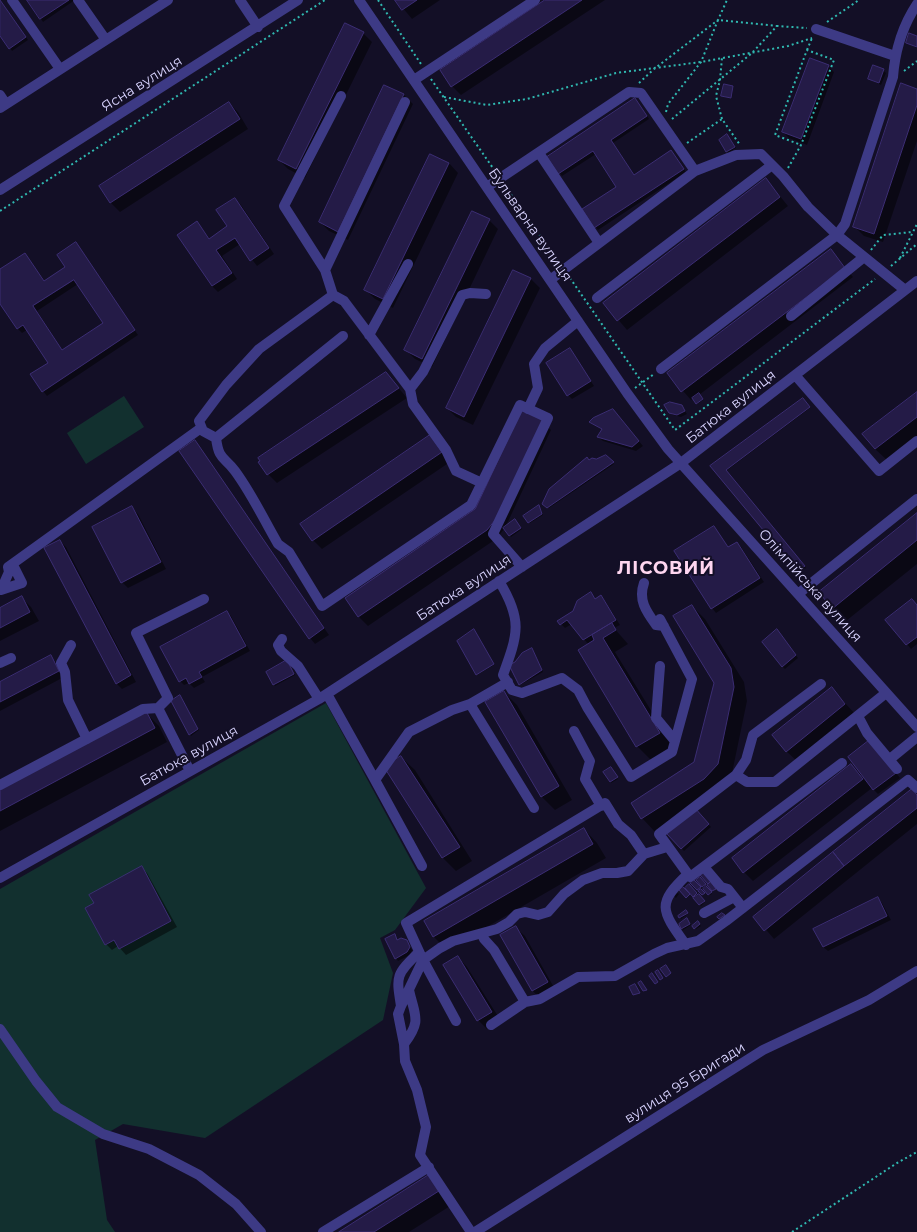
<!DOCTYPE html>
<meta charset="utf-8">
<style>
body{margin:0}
canvas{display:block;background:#130f26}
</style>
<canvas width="917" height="1232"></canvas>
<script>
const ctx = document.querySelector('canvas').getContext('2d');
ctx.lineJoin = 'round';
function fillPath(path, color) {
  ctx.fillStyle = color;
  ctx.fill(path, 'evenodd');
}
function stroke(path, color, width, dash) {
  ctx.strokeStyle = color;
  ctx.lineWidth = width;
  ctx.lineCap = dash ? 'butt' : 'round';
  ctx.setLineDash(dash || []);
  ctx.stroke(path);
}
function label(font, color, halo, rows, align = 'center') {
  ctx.font = font + ' Montserrat,sans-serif';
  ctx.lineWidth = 4;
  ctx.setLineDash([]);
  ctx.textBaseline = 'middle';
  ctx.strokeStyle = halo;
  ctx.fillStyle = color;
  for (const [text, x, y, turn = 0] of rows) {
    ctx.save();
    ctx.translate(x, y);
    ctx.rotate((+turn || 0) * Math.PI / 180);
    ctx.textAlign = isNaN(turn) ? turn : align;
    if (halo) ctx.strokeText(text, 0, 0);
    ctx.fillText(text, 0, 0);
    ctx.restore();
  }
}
fillPath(new Path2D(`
 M124 396 144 427 86 464 67 433Z
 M326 703 426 888 395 930 380 938 393 973 383 1020 205 1138 123 1124 95 1140 107 1220 115 1232H0V889Z`), '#12302f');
fillPath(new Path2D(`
 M0 0 28 40 12 51 0 34Z
 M28 0H75L43 22Z
 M396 0H440L412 19Z
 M548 0H605L461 95 452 86Z
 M363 33 372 42 305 178 288 169 279 160Z
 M917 37V48L907 43Z
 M828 66 834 72 807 145 789 138 783 132Z
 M883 70 886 73 881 85 869 79Z
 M385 86 404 95 413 104 348 240 329 231 320 222Z
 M733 87 732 98 724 96Z
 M917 90V141L883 242 864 236 854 226Z
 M638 102 649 119 613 143 635 176 674 154 686 172 598 230 583 210 618 187 596 154 562 176 548 157Z
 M229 103 238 112 248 129 120 212 111 203 100 186Z
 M728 136 736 148 728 153 720 140Z
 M449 163 458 173 393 308 375 299 366 290Z
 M766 179 788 206 627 330 604 303Z
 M235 199 241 205 274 254 257 266 240 244 222 256 237 279 218 292 212 286 197 223 210 239 229 227Z
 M489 220 498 229 432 367 415 359 406 350Z
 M76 243 138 335 47 396 43 391 49 363 27 330 22 333 18 329 0 302V270L25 254 45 281 67 267ZM78 284 104 324 63 351 37 311Z
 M831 250 853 277 699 395 703 400 697 404 693 399 691 400 668 374Z
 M514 271 531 279 540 288 473 425 456 417 447 408Z
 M570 349 594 386 572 399 568 395Z
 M386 373 407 398 277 483 268 474 261 461Z
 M917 393V440L889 462 875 449Z
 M802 400 810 408 726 471 806 568 799 572 712 467Z
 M681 406 687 414 681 417 673 415 670 412Z
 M617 415 643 446 636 451 603 441 598 437 603 430 591 422Z
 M542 421 551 430 505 528 516 521 522 529 511 537 505 528 496 539 368 626 359 617 346 598 475 510Z
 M430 436 450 462 322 549 313 540Z
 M194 442 200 448 329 635 315 644 310 638Z
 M605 456 614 464 549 508 543 503 589 462Z
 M539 506 543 515 530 523 524 516Z
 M132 508 138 514 166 569 128 588 122 582Z
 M917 514V564L846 621 833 608Z
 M714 527 729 548 737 543 741 547 764 582 716 613 712 608Z
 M60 541 66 547 136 682 122 689 116 683Z
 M591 593 596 599 601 596 605 601 620 625 614 628 628 644 615 652 673 746 651 760 637 746 579 650 588 644 572 624 565 628 561 624Z
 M22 598 31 607 39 621 0 641V609Z
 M917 605V644L911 649 887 620Z
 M692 606 705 619 744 682 747 701 731 778 655 832 642 818 695 763 715 683Z
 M227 612 231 616 250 651 202 677 205 682 194 688 189 683 184 685 180 681Z
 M475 632 494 665 477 675 476 674Z
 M780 633 798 658 785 669 782 666Z
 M533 650 543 672 520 685 519 684Z
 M50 656 56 662 64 677 0 711V683Z
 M288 663 295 675 275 686 267 673Z
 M832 689 858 717 800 764 786 751Z
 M504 692 517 705 572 800 555 810 541 796Z
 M181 697 199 730 191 736 172 702Z
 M145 712 159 726 167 742 0 831V790Z
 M875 745 900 778 878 794 872 788 753 881 744 872 851 765 864 776Z
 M401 757 415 770 472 861 456 871 443 858 385 767Z
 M611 769 618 779 611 783 610 782Z
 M917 795V824L774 939 755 917Z
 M695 810 711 827 684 851 668 834Z
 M584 829 597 843 606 858 447 950 434 937 425 922Z
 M142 868 147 873 177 927 126 955 118 946 112 950 106 944Z
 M700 878 712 894 710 895 697 880Z
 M689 886 705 902 701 906 695 899Z
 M676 892 679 894 676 898 673 895Z
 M878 898 882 903 891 920 828 951 823 947Z
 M686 911 688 914 681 919 679 916Z
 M688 921 691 925 683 930 680 924Z
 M698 923 701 926 696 929 693 926Z
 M515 927 525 936 556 991 541 1000 532 990Z
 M394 936 398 941H406L412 950 410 955 398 961 396 958Z
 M458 957 467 967 501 1021 487 1029 478 1020Z
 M432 1175 455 1203 409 1232H341Z`), '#0007');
const building = new Path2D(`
 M0 0 26 37 9 49 0 36Z
 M27 0H69L40 19Z
 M395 0H417L402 10Z
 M545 0H582L451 87 440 70Z
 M345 23 364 32 296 169 278 160Z
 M909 33 917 36V47L906 43Z
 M810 58 829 65 801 139 782 132Z
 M873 65 884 69 879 83 868 79Z
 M901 83 917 89V105L874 234 853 227Z
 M724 84 733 86 731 98 721 96Z
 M384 85 404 94 338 232 319 222Z
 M635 98 647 116 611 140 634 175 671 150 684 169 594 228 582 209 616 187 593 151 558 174 547 157Z
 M229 102 240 119 110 203 99 186Z
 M727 134 735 147 726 152 719 140Z
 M430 154 449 163 383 299 364 290Z
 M766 178 780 197 617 321 603 303Z
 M235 198 269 248 250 261 235 238 216 250 232 273 212 286 177 235 197 221 209 239 227 226 216 210Z
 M472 211 490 219 422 359 404 350Z
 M76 242 135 330 42 392 30 374 48 363 23 325 17 329 0 304V269L25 253 44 281 65 267 57 255ZM74 280 103 323 62 350 33 306Z
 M831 249 845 268 681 392 667 373Z
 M513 270 531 278 464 417 446 408Z
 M570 348 591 381 567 396 546 363Z
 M386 372 399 388 267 475 258 462 260 461 258 458Z
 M917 392V417L875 449 862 434Z
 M699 393 703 399 696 404 692 398Z
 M803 398 810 407 726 470 805 566 798 572 710 466Z
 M670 402 682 405 685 411 677 415 669 413 664 405Z
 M613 409 639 441 632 447 597 437 602 429 589 422 593 418Z
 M522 410 543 420 496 519 487 530 358 617 345 598 475 509Z
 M430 435 442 452 312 541 300 524Z
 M195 440 324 628 309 639 179 451Z
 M606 455 614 462 547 508 542 504 549 489 587 457 589 460 592 458 596 459Z
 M539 505 542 514 528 523 523 516Z
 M132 506 161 562 121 583 92 527Z
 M917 513V540L832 609 819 592Z
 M515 519 521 528 509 536 503 528Z
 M714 526 728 547 737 542 760 578 711 609 674 551Z
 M60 540 131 675 116 684 44 548Z
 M591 592 595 599 601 595 616 620 583 640 567 620 560 625 557 621 573 611 577 601Z
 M22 596 30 612 0 628V608Z
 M912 599 917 605V637L906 645 885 620Z
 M692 605 731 668 734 687 718 764 704 779 641 819 631 803 694 762 714 683 673 616Z
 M227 611 246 646 199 672 202 677 189 684 186 678 179 682 160 647Z
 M612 623 616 630 603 638 660 733 636 747 578 650 594 640 592 635Z
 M474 629 494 664 476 675 457 641Z
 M777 629 796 655 782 667 762 642Z
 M532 648 542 670 519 685 509 665 515 662 522 653Z
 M51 655 59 671 0 702V682Z
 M287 660 294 674 273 685 266 672Z
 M832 687 845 704 786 752 772 735Z
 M504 691 559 786 541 797 485 702Z
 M180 695 198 729 189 735 171 701Z
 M146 711 155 728 0 811V789Z
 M871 739 896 773 873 790 848 757Z
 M401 756 460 847 442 858 384 767Z
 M851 764 863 779 743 873 732 858Z
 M611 767 618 777 610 782 603 772Z
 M912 789 917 795V808L844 866 833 852Z
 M695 808 709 824 681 849 667 834Z
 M584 828 593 844 433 937 424 921Z
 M833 852 844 866 764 931 753 917Z
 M142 866 171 921 119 949 114 940 105 945 85 908 94 903 89 895Z
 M705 872 712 880 708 884 700 875Z
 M700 877 706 884 702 887 696 880Z
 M694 880 701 887 697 890 690 883Z
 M711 882 716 889 712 891 707 885Z
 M689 884 697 893 693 897 685 888Z
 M706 886 712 892 708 895 703 889Z
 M683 887 690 894 686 898 679 890Z
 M701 889 705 893 702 895 698 891Z
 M699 894 705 901 699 905 693 898Z
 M878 897 887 916 823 947 813 929Z
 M686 910 688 913 679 918 678 916Z
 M722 913 725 915 719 919 717 917Z
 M687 918 690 924 681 929 679 924Z
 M698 921 700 924 694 929 692 926Z
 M516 926 548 982 532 991 500 935Z
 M395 934 397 940 401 938 407 940 410 947 407 952 395 959 385 939Z
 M458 956 492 1012 477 1021 443 965Z
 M666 965 671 973 666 977 660 969Z
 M658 970 663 978 660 980 655 972Z
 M652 973 658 982 655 984 649 976Z
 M641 981 647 990 643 991 638 983Z
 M635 984 640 993 633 995 629 987Z
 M432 1173 442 1189 374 1232H339Z`);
fillPath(building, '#241b47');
stroke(building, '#3b2d73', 1);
stroke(new Path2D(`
 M378 0 421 64
 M827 22 859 0
 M807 50 812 38
 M904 71 917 61
 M431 79 495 171
 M639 83 654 69 718 20 727 0
 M444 97 487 105 527 99 616 73 701 62 788 46 812 38
 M666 112 668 104 701 62 718 20 777 26
 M672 119 752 53 777 26 807 28
 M722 119 716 96 720 80 722 58
 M687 143 722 119 740 145
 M788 168 801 145 834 60 807 50 775 135 801 145
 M505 186 559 263
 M0 211 325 0
 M871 250 883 235 912 232
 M900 258 917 224
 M891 266 917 244
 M570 278 675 430 875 279
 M635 388 654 374
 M792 1232 897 1163 917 1152`), '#2fb8b0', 2, [2, 3]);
stroke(new Path2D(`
 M12 0 60 69
 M78 0 106 40
 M240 0 258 27
 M359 0 627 393 668 449 917 727
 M816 29 895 56
 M414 80 535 0
 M0 95 6 104
 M341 96 284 206 325 270 333 295 259 349 226 385 199 421 203 431 216 438 343 336
 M0 108 168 0
 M539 153 599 243
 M487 187 629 92 641 93 695 171
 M0 190 298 0
 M325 270 405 102
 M550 280 695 171 736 155 761 154 783 176 808 207 837 235 905 290
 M333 295 344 301 410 389 413 404 446 450 456 471 482 483
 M597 298 772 165
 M791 316 864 257
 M369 335 408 264
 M661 369 837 235 845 224 893 77C895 51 903 25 917 4
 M795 375 879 471 917 441
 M410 389 423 372 462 295 470 293 486 294
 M528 409 538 388 534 364 545 348 578 321
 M216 438C219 461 224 456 235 471 252 494 264 520 278 544L289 552 322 606 471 505 520 405 548 418 493 534 522 567
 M8 567 201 428
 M8 567H14L22 583 1 590 9 572Z
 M499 581C523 620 518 634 503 675L512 690 522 693 562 678 578 690 587 707 631 777 672 752 692 679 660 619
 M644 583C638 600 646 611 656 625L664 626
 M798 594 917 499
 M282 639 278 645 281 651 298 666 319 699
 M71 645 61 663 65 672 68 700 87 739
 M0 663 11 658
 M660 666 656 718 675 741
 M508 682 470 704 534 808
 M821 684 753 735 746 760 736 775 747 782H775L886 693
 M327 694 375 780 409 732 452 710 470 704
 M858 716 867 733 897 769
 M574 731 590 761 585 779 601 806
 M890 759 917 737
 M190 771 158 708 168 698 136 633 204 599
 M736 775 659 834 690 877 842 763
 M375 780 422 866
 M0 785 143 709 158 708
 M704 867 721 887 728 889 743 908
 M0 878 319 699 681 463 917 281
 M704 913 734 897
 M482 934 484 939 494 950 525 1002
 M686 945C661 910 656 904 688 874
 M419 952C396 975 396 975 401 1006L423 960 440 948 453 941 497 929 509 922 517 914 525 912 538 915 548 912 564 894 583 880 602 873H617L628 871 644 854
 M401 1006 398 1014 404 1044C422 1020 415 1017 409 990
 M456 1021 423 960 406 923 605 803 618 824 631 835 644 854 667 847
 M491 1025 525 1002 540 999 578 977 615 976 654 954 667 948 698 941 726 921 908 780 917 788
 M0 1029 36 1081 57 1107 103 1134 149 1149 199 1175 236 1204 261 1232
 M404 1044 405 1061 417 1090 426 1127 420 1155 471 1232
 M323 1232 429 1167
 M475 1232 763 1050 869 1000 917 971`), '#3d3a85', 10);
label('14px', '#d9d4ff', '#130f26', [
 ["Ясна вулиця",142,84,-32],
 ["Бульварна вулиця",530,225,55],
 ["Батюка вулиця",731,407,-38],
 ["Олімпійська вулиця",810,586,48],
 ["Батюка вулиця",464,588,-33],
 ["Батюка вулиця",189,756,-29],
 ["вулиця 95 Бригади",685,1083,-32]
]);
ctx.letterSpacing = '1px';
label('bold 18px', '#ffd6f0', '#130f26', [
 ["ЛІСОВИЙ",666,569]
]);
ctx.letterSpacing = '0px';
</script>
